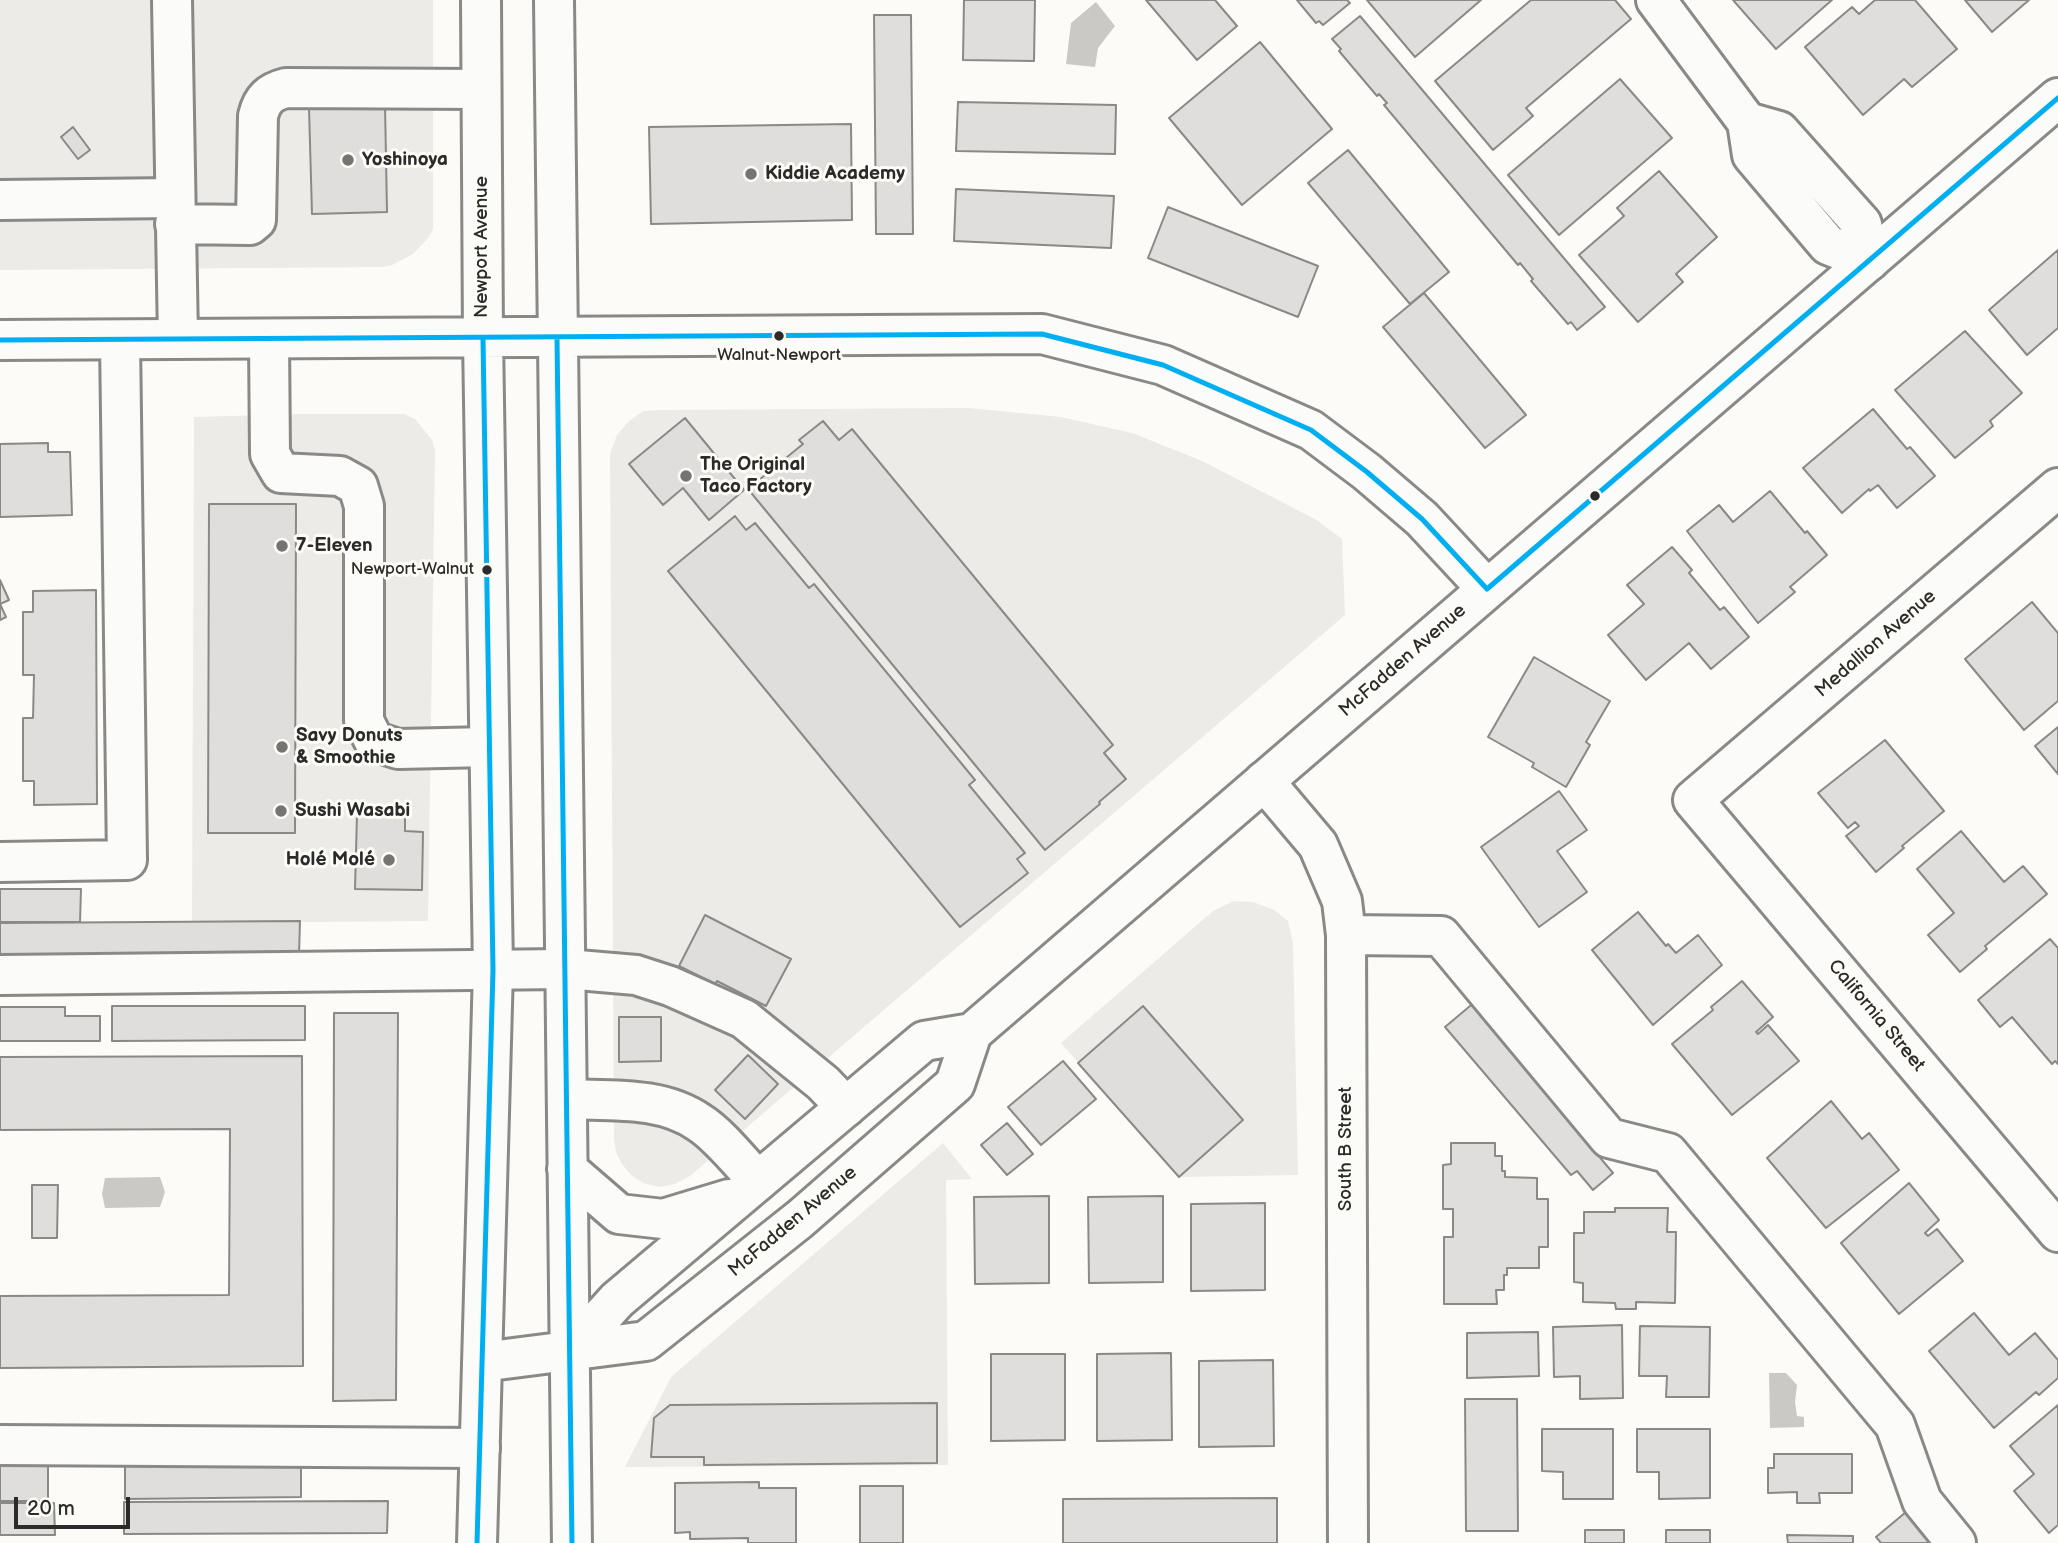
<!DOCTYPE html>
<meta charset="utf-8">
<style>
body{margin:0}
#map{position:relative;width:2058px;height:1543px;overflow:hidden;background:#fcfbf8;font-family:"Balsamiq Sans",sans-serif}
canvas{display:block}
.scale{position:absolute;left:14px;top:1497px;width:116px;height:32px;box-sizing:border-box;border:4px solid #2b2b2b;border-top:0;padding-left:9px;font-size:21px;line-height:24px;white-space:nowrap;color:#2b2b2b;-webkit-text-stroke:5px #fdfcf7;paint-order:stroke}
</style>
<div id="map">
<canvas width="2058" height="1543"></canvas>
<div class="scale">20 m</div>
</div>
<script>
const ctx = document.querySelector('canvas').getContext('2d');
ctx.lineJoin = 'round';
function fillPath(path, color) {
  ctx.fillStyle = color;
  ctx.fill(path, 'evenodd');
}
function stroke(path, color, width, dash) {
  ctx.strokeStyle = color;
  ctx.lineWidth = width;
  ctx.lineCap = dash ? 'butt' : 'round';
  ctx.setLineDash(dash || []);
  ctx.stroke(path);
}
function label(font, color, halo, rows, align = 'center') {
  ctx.font = font + ' "Balsamiq Sans",sans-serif';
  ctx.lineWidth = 6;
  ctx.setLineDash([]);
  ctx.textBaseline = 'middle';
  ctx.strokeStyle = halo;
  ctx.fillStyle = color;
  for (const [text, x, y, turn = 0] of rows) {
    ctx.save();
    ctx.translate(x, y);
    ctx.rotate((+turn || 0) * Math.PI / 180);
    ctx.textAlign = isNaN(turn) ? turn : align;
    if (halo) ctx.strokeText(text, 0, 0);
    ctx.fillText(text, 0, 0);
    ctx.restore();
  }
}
fillPath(new Path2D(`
 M0 0H433V229L429 237 413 254 392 265 382 267 0 270Z
 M969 408 1061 417 1132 433 1202 461 1315 519 1342 539 1345 615 690 1176 675 1184 659 1187 643 1183 632 1176 622 1164 616 1152 614 1139 610 454 617 435 629 421 643 411 657 410Z
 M303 414H404L415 419 432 440 435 450 428 921 192 923 194 417Z
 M1234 901 1253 902 1274 910 1288 921 1293 943 1298 1175 1179 1177 1061 1043 1213 911Z
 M943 1143 972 1179 946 1180 948 1465 625 1467 671 1377Z`), '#ecebe7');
fillPath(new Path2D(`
 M1096 2 1115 26 1098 48 1095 67 1066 64 1071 23Z
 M160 1177 165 1192 160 1207 105 1208 102 1194 105 1178Z
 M1769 1373H1786L1797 1385 1795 1402 1797 1416 1804 1417V1427L1770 1428Z`), '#cac9c6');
const building = new Path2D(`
 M964 0H1035L1034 61 963 60Z
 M1146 0H1215L1237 26 1197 60Z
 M1297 0H1347L1350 3 1323 25 1319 21 1316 23Z
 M1367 0H1481L1415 57Z
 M1531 0H1615L1631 19 1526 108 1533 116 1493 150 1435 81Z
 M1733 0H1832L1776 49Z
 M1875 0H1915L1957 49 1912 87 1904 79 1863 115 1805 47 1852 7 1859 14Z
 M1965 0H2029L1992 32Z
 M874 15H911L913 234H876Z
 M1360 16 1605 307 1577 330 1571 322 1568 324 1531 281 1533 279 1520 263 1518 265 1384 105 1387 103 1379 94 1377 96 1339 51 1341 49 1332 39Z
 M1260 42 1332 129 1242 205 1169 118Z
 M1620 79 1672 138 1559 235 1508 175Z
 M958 102 1116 105 1115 154 956 151Z
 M385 105 387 212 312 214 309 108Z
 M851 124 852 220 651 224 649 127Z
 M73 127 90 150 78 159 61 137Z
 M1348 150 1449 272 1410 304 1308 183Z
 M1659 171 1717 237 1676 274 1683 282 1638 322 1579 255 1624 216 1617 208Z
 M956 189 1114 196 1111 248 954 241Z
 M1168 207 1318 266 1298 317 1148 258Z
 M2058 250V328L2027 355 1989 310Z
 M1424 293 1526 415 1485 448 1383 327Z
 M1965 331 2022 393 1990 421 1993 426 1955 458 1895 390Z
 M1873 409 1907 449 1910 447 1935 476 1897 508 1878 485 1870 491 1869 489 1842 513 1803 468Z
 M685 418 744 490 709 520 683 488 663 505 629 464Z
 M823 421 839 440 852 429 1113 745 1104 753 1126 779 1099 802 1100 804 1045 850 748 489 803 444 799 440Z
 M48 443V452H70L72 515 0 517V444Z
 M1770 491 1805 533 1807 531 1827 555 1790 587 1795 592 1758 623 1687 531 1719 505 1733 522Z
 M209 504H296L295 833H208Z
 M735 516 746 530 755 523 809 588 814 584 975 780 969 785 1025 853 1017 859 1028 873 960 927 668 571Z
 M1672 547 1692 570 1689 573 1720 610 1724 607 1749 637 1711 669 1689 643 1646 680 1608 635 1644 604 1627 585Z
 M0 580 9 600 0 604 6 617 0 620Z
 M96 590 97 804 34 805V781H23V718H33L34 675H23V612H33V591Z
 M2032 602 2058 633V701L2024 730 1965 659Z
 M1534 657 1610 701 1586 742 1590 745 1566 787 1532 767 1534 763 1488 737Z
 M2058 727V774L2035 746Z
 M1885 740 1944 811 1902 846 1904 848 1876 872 1846 836 1859 826 1855 822 1848 828 1818 793Z
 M1559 791 1587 830 1557 851 1587 892 1539 927 1481 847Z
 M357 814 405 815V831L423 832 422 890 355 889Z
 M1961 831 2004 882 2023 866 2047 894 1985 946 1987 949 1960 972 1928 935 1954 913 1917 869Z
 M0 889H81L80 922H0Z
 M1638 912 1666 946 1668 944 1676 953 1698 935 1722 965 1653 1025 1592 950Z
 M705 915 791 959 766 1006 717 981 715 984 679 966Z
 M300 921 299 955 0 956V923Z
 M2050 939 2058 948V1064L2055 1061 2052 1064 2012 1017 2000 1027 1978 1000Z
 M1742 981 1773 1017 1756 1032 1758 1034 1768 1025 1799 1061 1732 1115 1672 1044 1713 1010 1711 1007Z
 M1476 1001 1601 1150 1597 1154 1613 1173 1593 1190 1577 1171 1571 1175 1445 1027Z
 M112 1006H305V1040L112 1041Z
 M1143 1006 1243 1120 1179 1177 1078 1063Z
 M0 1007H65V1016H100V1041H0Z
 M334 1013H398L396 1400 333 1401Z
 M619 1017H661V1061L619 1062Z
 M748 1055 778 1084 745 1119 715 1090Z
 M302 1056 303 1366 0 1368V1296L229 1295 230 1129 0 1130V1057Z
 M1063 1061 1096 1099 1041 1145 1008 1107Z
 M1831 1101 1862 1139 1869 1133 1899 1170 1826 1228 1767 1158Z
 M1007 1123 1033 1154 1007 1175 981 1145Z
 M1451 1143H1495V1156H1502V1171H1505V1177L1537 1178V1199H1548V1247H1539V1268H1507V1275H1504V1290H1496L1497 1304H1444V1237H1453V1209H1443V1165L1451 1164Z
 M1909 1183 1939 1220 1925 1233 1928 1236 1937 1229 1963 1261 1899 1314 1841 1243Z
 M32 1185H58L57 1238H32Z
 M1049 1196V1283L975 1284 974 1197Z
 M1163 1196V1282L1089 1283 1088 1197Z
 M1265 1203V1290L1191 1291V1204Z
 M1615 1208H1668L1667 1232H1676L1675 1303 1636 1302V1309H1616L1615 1303 1583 1302V1283L1574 1282V1233H1584V1212H1615Z
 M1974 1313 2009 1355 2035 1333 2058 1360V1378L2039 1395 2036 1392 1994 1428 1929 1351Z
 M1622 1325 1623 1398 1580 1399V1376L1554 1377 1553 1327Z
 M1640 1326 1710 1327 1709 1397H1666L1667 1376H1639Z
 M1538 1332 1539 1376 1467 1378V1333Z
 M1171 1353 1172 1440 1097 1441V1354Z
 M991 1354H1065V1440L991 1441Z
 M1273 1360 1274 1446 1199 1447V1361Z
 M1465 1399H1517L1518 1531H1466Z
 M937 1403V1463L704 1465V1457H651L654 1418 670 1405Z
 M2058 1405V1525L2049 1533 2014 1491 2034 1474 2010 1446Z
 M1542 1429H1613V1499H1563V1472L1542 1471Z
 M1637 1429H1710V1498L1659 1499V1472H1637Z
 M1774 1454H1852V1493H1819L1820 1503H1797V1492L1768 1493V1468H1774Z
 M301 1463V1497L125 1499V1464Z
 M0 1465H48V1501H0Z
 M759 1482V1488H796V1543H748V1538L690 1539V1532L675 1533V1483Z
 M860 1486H903V1543H860Z
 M1277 1498V1543H1063V1499Z
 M388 1501 387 1533 124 1534V1502Z
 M0 1503H54L55 1535H0Z
 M1906 1512 1932 1543H1881L1876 1537Z
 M1585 1530H1624V1543H1585Z
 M1666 1530H1710V1543H1666Z
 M1787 1535 1853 1536V1543H1788Z`);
fillPath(building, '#dfdedc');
stroke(building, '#898987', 2);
const minor = new Path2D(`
 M172 0 178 339
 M1656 0 1747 122 1752 155 1828 245 1869 261
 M1747 122 1779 131 1862 224 1869 261
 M0 200 175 198
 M175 224 250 225 256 220 258 116C262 99 270 92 286 88L481 89
 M269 339 270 454 281 473 340 476 358 486 364 506V721L374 741 398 749 489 747
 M2058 488 1693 800 2058 1232
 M1264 781 1318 845 1342 901 1346 935 1348 1543
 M0 862 127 860 120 340
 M1346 935 1441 936 1609 1138 1668 1153 1895 1425 1922 1501 1956 1543
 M0 975 566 969 636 975 670 986 744 1019 823 1083 846 1107
 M567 1099C611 1101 662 1096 700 1123 720 1136 741 1163 758 1181
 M0 1445 480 1448`);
const major = new Path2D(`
 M554 0 572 1543
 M0 340 1042 334 1163 365 1311 430 1367 472 1422 519 1487 589
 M567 1169 619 1214 663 1219 729 1199
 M569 1353 617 1300 924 1041 972 1033 980 1026 2058 98
 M482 1362 646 1341 800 1219 955 1084 972 1033
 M477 1543 493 970 483 338 481 0`);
stroke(minor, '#898987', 44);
stroke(major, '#898987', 44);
stroke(minor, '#fbfbf9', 38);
stroke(major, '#fbfbf9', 38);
stroke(new Path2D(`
 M557 338 572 1543
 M0 340 1042 334 1163 365 1311 430 1367 472 1422 519 1487 589
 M1487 589 2058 98
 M477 1543 493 970 483 338`), '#00aff2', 5);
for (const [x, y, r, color] of [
 [348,160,7,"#747473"],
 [751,174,7,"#747473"],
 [779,336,6,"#2b2b2b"],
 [686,476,7,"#747473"],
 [1595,496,6,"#2b2b2b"],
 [282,546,7,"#747473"],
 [487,570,6,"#2b2b2b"],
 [282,747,7,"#747473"],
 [281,811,7,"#747473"],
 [389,860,7,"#747473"]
]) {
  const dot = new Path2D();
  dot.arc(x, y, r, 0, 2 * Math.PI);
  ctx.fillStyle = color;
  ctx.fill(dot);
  stroke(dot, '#fdfcf7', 2.5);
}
label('17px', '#2b2b2b', '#fdfcf7', [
 ["Walnut-Newport",779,356],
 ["Newport-Walnut",474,570,"right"]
]);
label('bold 19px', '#2b2b2b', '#fdfcf7', [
 ["Yoshinoya",362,160],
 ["Kiddie Academy",765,174],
 ["The Original",700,465],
 ["Taco Factory",700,487],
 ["7-Eleven",296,546],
 ["Savy Donuts",296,736],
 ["& Smoothie",296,758],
 ["Sushi Wasabi",295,811],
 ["Holé Molé",375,860,"right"]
], 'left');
label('19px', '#2b2b2b', '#fdfcf7', [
 ["Newport Avenue",482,247,-90],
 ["Medallion Avenue",1876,644,-41],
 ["McFadden Avenue",1403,661,-41],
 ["California Street",1876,1016,50],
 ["South B Street",1346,1149,-90],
 ["McFadden Avenue",793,1222,-40]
]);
</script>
